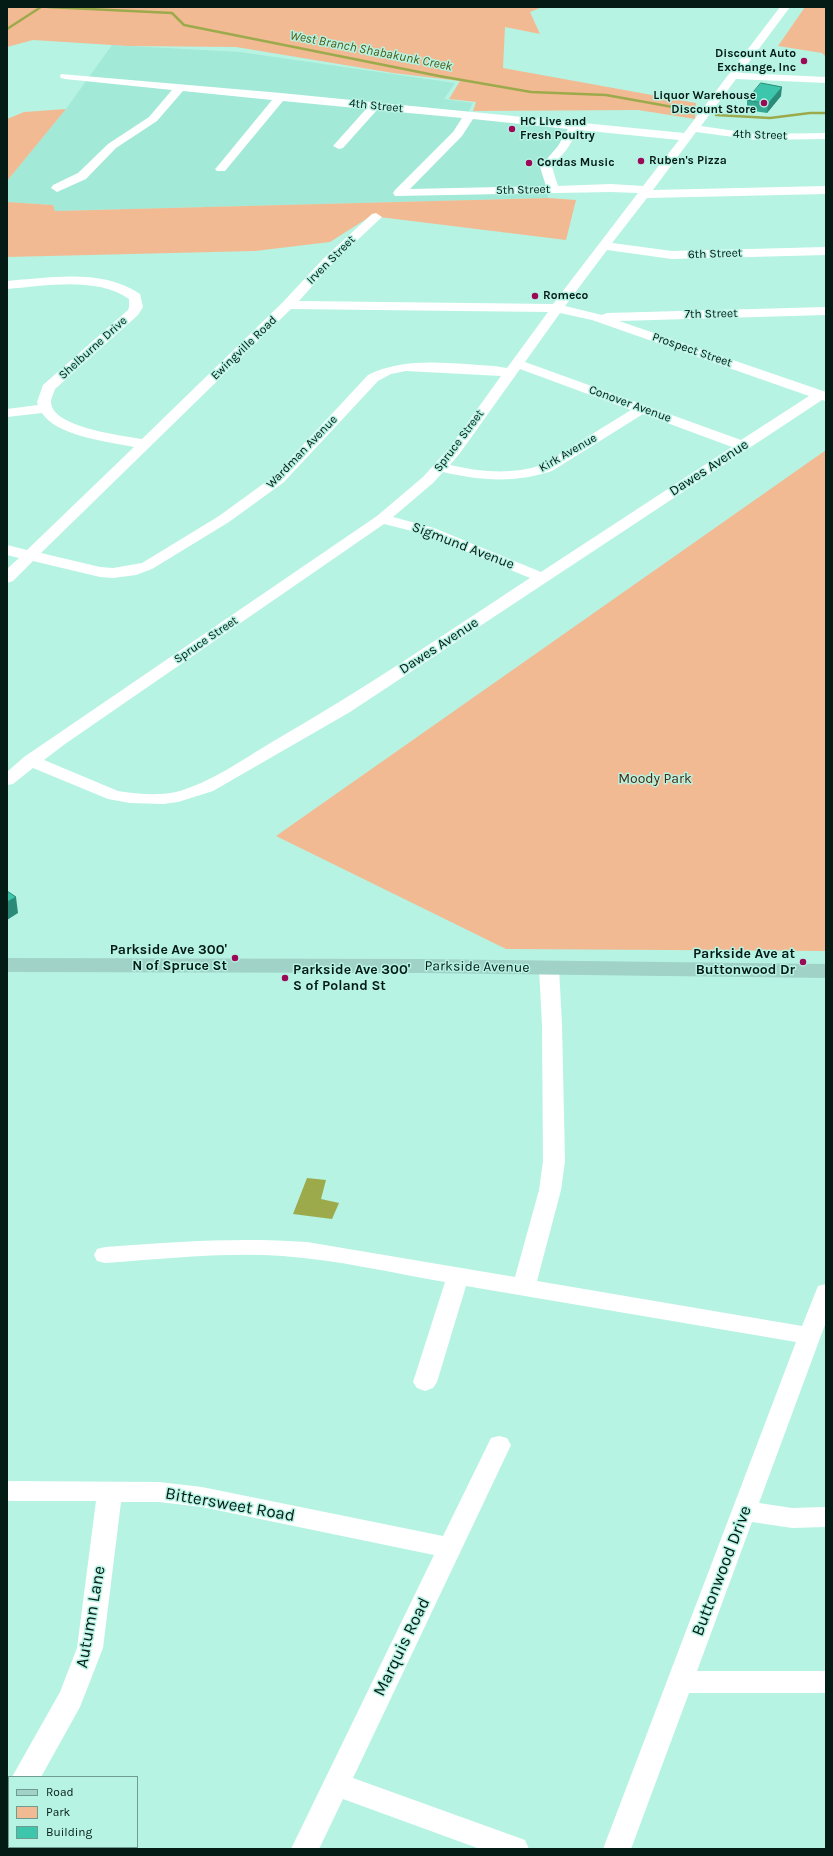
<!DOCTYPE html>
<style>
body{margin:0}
#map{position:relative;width:833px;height:1856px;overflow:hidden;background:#b7f3e3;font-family:Karla,sans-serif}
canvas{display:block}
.frame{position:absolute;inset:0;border:8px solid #031a15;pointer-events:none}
.legend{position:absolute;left:8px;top:1776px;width:130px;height:72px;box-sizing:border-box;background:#b7f3e3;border:1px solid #6f9c91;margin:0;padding:5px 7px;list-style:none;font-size:12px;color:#031a15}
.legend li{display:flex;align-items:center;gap:8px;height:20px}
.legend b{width:20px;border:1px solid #6f9c91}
</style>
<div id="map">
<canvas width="833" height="1856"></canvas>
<div class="frame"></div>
<ul class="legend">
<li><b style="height:5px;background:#a0d2c7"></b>Road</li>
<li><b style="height:11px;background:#f2ba93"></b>Park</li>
<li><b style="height:11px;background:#3dc6ab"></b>Building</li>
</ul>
</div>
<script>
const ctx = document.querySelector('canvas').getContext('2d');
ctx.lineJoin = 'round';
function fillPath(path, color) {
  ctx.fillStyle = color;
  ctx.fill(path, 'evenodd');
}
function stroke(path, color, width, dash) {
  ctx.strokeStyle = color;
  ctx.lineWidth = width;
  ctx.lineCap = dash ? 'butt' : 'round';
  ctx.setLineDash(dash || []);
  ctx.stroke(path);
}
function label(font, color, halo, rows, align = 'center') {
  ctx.font = font + ' Karla,sans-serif';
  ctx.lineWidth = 3;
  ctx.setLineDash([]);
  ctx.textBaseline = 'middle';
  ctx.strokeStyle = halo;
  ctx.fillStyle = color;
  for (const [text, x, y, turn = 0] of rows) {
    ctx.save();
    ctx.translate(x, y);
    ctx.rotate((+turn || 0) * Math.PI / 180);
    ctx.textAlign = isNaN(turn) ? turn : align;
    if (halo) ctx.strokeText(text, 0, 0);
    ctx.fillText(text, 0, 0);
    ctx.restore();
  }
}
fillPath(new Path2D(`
 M112 45 240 52 455 83 444 99 473 103 467 115 572 126 545 169 548 198 55 211 53 205 7 202V181L66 109Z`), '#a2e9d7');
fillPath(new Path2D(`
 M7 7H542L530 12 540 34 505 27 503 68 696 103 695 119 638 110 473 111 476 102 449 99 460 81 393 73 236 47 128 46 33 40 7 47Z
 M805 7H826V57L822 53 778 46Z
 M66 109 7 181V119L24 112Z
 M548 198 576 200 566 240 371 216 330 242 255 251 7 257V202L53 205 55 211Z
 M826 450V951L506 949 276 836Z`), '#f2ba93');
fillPath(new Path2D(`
 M307 1178 326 1180 321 1199 339 1203 332 1219 293 1214Z`), '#9caa4b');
stroke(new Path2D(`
 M48 7 172 13 184 25 439 76 531 92 606 95 695 111
 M7 29 41 7
 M716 115 770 118 810 113H826`), '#9caa4b', 2.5);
fillPath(new Path2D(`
 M780 7H790L741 73 826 77V83L736 79 701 126 756 134 826 133V139L756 140 696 132 653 190 826 186V194L647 198 612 243 672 251 826 247V255L672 259 607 250 565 306 602 315 607 313 826 307V315L619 321 826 392V401L822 400 350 712 213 791 178 802 163 804 130 803 108 799 33 768 13 784 7 785V772L24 757 377 516 423 477 450 447 501 376 406 371 391 374 378 381 284 482 229 522 152 569 136 575 113 578 100 577 33 561 13 581 7 583V569L19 558 7 555V545L27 550 134 447C109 442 56 436 42 413L7 417V409L38 405 37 402 43 385 128 310 129 307V299C96 276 45 286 7 289V281C50 278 102 268 140 294L143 307 138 315 55 389C54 393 51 398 51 402 51 427 123 436 142 439L283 302 324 258 372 214 376 213 382 217 332 264 299 301 553 304 638 193 611 192 395 196 393 193 395 190 453 132 462 118 377 110 343 148 339 149 333 146 366 109 283 101 225 171H217L215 169 217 167 272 100 183 91 157 121 116 148 86 179 57 192 51 188 53 185 78 173 108 144 149 117 172 90 65 79 61 78 60 76 61 74 281 93 684 133ZM473 119 568 129 558 146 540 167 546 186 410 189 462 136ZM579 130 679 140 643 186 611 184 558 186 552 167 567 149ZM291 309 548 312 507 368 494 366C452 364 407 356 368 375L274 476 219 516 142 563 113 568 100 567 41 553ZM560 313 592 320 809 396 741 440 525 362ZM520 369 631 410 542 465C511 475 481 472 450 465L460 453ZM643 414 732 447 541 572 434 528 393 517 433 483 443 472C481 481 515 483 552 471ZM384 524 424 534 530 578C445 634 361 691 272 742 242 760 210 783 176 792 158 796 136 794 118 791L44 760 65 744Z
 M549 962 556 964 559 968 562 1025 565 1161 561 1190 537 1281 802 1326 818 1286 826 1284V1322L759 1503 792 1508 826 1507V1527L792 1528 752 1522 697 1671H826V1693H689L631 1849H603L796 1342 466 1286 437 1382 433 1388 425 1391 417 1388 413 1382 445 1282C392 1273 338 1260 283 1256 224 1252 164 1259 105 1263L97 1261 94 1255 97 1249 105 1247C173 1242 239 1237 307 1242L515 1277 539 1190 543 1161 542 1025 539 968 542 964Z
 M499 1436 507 1438 511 1445 353 1778 525 1840 529 1849H480L343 1799 319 1849H291L434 1555 202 1507 159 1502H121L103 1648 80 1707 41 1777H12L60 1692 77 1648 96 1501H7V1481L159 1482 202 1487 443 1536 491 1438Z
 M7 1794H9V1822H7Z`), '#fff');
fillPath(new Path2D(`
 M7 958 421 959 826 964V978L421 973 7 972Z`), '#a0d2c7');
fillPath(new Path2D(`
 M781 96 767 113 747 110V100Z`), '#34aa93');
fillPath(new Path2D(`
 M782 87 781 96 767 113 768 104Z
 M16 897 18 913 7 920V902Z`), '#2b8b78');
const building = new Path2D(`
 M761 83 782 87 768 104 747 100Z
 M7 891 16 897 7 902Z`);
fillPath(building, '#3dc6ab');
stroke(building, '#2b8b78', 1);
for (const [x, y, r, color] of [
 [804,61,4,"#9b0857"],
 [764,103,4,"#9b0857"],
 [512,129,4,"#9b0857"],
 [641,161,4,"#9b0857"],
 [529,163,4,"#9b0857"],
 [535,296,4,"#9b0857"],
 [235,958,4,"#9b0857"],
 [803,962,4,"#9b0857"],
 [285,978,4,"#9b0857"]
]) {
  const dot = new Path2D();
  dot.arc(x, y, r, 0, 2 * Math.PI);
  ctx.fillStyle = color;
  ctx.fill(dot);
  stroke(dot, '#b7f3e3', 1.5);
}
label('bold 12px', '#031a15', '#b7f3e3', [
 ["Discount Auto",796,54,"right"],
 ["Exchange, Inc",796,68,"right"],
 ["Liquor Warehouse",756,96,"right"],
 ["Discount Store",756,110,"right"],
 ["HC Live and",520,122],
 ["Fresh Poultry",520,136],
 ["Ruben's Pizza",649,161],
 ["Cordas Music",537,163],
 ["Romeco",543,296]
], 'left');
label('12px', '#031a15', '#b7f3e3', [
 ["4th Street",376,106,6],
 ["4th Street",760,135,2],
 ["5th Street",523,190,-1],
 ["6th Street",715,254,-2],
 ["Irven Street",331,260,-45],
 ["7th Street",711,314,-1],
 ["Shelburne Drive",93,348,-42],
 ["Ewingville Road",244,348,-44],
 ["Prospect Street",692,350,19],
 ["Conover Avenue",630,404,20],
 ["Spruce Street",459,441,-53],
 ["Wardman Avenue",302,452,-46],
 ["Kirk Avenue",568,453,-30],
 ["Spruce Street",206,640,-34]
]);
label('italic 13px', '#515b15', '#b7f3e3', [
 ["West Branch Shabakunk Creek",371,51,11]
]);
label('14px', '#031a15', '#b7f3e3', [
 ["Dawes Avenue",709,468,-33],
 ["Sigmund Avenue",463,546,21],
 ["Dawes Avenue",439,646,-33],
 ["Parkside Avenue",477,967,1]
]);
label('14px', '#47270d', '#b7f3e3', [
 ["Moody Park",655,779]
]);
label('bold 14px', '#031a15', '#b7f3e3', [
 ["Parkside Ave 300'",227,950],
 ["N of Spruce St",227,966],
 ["Parkside Ave at",795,954],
 ["Buttonwood Dr",795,970],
 ["Parkside Ave 300'",293,970,"left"],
 ["S of Poland St",293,986,"left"]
], 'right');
label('17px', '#031a15', '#b7f3e3', [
 ["Bittersweet Road",230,1505,10],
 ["Buttonwood Drive",722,1571,-69],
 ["Autumn Lane",91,1617,-80],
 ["Marquis Road",402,1647,-64]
]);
</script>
